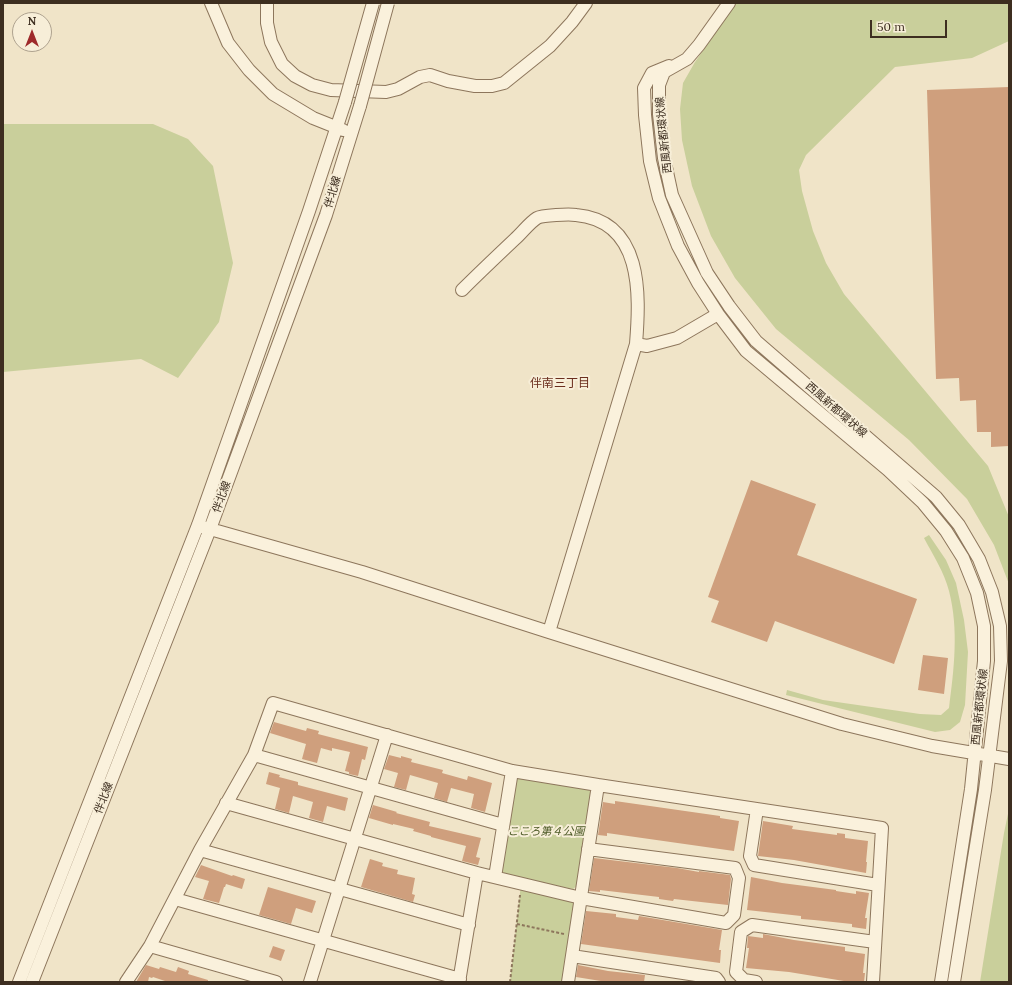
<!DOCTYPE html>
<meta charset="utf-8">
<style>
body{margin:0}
#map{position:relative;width:1012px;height:985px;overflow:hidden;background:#f0e4c8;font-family:Lora,serif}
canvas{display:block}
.frame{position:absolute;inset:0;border:4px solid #3d2e20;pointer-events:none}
.north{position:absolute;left:12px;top:12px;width:40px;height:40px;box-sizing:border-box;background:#f7eed8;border:1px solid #ada18e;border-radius:50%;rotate:0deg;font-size:11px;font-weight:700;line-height:16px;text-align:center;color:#3d2e20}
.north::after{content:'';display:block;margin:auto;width:14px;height:18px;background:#9e2a2b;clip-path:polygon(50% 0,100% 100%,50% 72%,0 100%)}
.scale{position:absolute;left:870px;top:20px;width:77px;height:18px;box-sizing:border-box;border:2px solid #3d2e20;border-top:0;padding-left:5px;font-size:12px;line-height:14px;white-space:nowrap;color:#3d2e20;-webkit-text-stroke:3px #f7eed8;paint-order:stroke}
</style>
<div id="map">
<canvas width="1012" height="985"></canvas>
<div class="frame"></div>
<div class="north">N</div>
<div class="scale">50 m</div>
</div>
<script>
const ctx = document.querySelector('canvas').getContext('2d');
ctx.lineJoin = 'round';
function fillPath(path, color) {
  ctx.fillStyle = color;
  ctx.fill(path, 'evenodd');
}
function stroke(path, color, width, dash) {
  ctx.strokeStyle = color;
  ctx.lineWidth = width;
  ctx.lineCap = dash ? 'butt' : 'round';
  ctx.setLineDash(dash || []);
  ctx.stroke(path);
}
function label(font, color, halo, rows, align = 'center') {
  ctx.font = font + ' Lora,"Noto Sans JP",serif';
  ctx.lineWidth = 4;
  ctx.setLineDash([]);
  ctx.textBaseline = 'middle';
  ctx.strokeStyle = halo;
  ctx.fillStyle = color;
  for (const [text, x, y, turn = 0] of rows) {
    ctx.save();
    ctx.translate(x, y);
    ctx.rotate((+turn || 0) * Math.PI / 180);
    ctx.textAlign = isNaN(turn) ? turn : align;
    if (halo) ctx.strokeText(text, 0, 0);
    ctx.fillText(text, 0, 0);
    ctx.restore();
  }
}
fillPath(new Path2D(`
 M736 3H1009V41L972 58 895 67 806 155 799 170 802 191 813 231 826 263 844 294 988 466 1009 517V584L994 545 967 499 909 440 776 329 735 278 711 236 692 186 682 140 680 109 683 83 695 62Z
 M3 124H153L188 139 213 166 233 263 219 322 178 378 141 359 3 372Z
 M929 535 946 560 956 583 964 620 968 652 965 705 960 722 950 730 935 732 786 695 787 690 823 700 920 714 941 715 949 708C954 670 959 629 949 591 944 572 933 555 924 538Z
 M519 777 588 788 592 794 579 884 573 889 506 876 501 870 512 782Z
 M1009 809V982H980L1004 833Z
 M521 884 581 898 566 982H510Z`), '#c9cf9b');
fillPath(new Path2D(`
 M1009 87V446L991 447V432H977L976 400 960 401 959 378 936 379 927 90Z
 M751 480 816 504 797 555 917 599 894 664 775 621 767 642 711 622 719 601 708 597Z
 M923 655 948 658 944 694 918 690Z
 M274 722 306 731 307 728 319 731 318 734 368 747 365 760 362 759 358 776 349 774V772L345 771 350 752 332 748V751L321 748 317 763 302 759 306 744 270 733Z
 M389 755 401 758V756L412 759 411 762 443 770 442 773 467 780 468 776 492 783 485 812 471 808 474 794 451 788 447 802 434 798 438 783 410 775 406 790 394 787 398 773 384 769Z
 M269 772 280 775 279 777 298 782V785L348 798 345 811 327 806 323 822 309 818 313 802 293 796 289 813 275 809 280 788 266 784Z
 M615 801 720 816V818L739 821 734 851 607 833V836L598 835 603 802 615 804Z
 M373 805 397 812 396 813 430 822 429 826 481 838 476 857 480 858 478 865 462 861 466 846 431 837V836L413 831 414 829 393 824V825L369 818Z
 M763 821 793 826 792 829 837 835V833L845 834V838L868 841 866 862H867L866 873 794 860 758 856Z
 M594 858 677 868 699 872V871L730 875 731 879 728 905 674 899 673 901 659 899V897L600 890V892L589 891Z
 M370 859 383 863 382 866 398 870 397 874 415 878 412 894 415 895 413 902 361 887Z
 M201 865 232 876 233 875 245 879 242 889 226 884 225 887H224L219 903 203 899 209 881 195 877Z
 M751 877 782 883 836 890V891L856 894V891L869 893 865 918H867L866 929 852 927V924L814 920 801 919V916L747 910Z
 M268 887 316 901 312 913 296 908 291 924 259 915Z
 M586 911 616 914V917L638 920 639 916 722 930 719 950H721L720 963 581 944Z
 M763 934 794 940 845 947V951L865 954 863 973H865L864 982H850L789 972 746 968 749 948H747L748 936 763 938Z
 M273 946 285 950 281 961 269 957Z
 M146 965 159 969 160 967 176 972 178 967 189 971 188 974 208 980V982H168L153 977 152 978 149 977 148 982H136Z
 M578 965 608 971 645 975 644 982H607L576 977Z`), '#cf9f7d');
const minor = new Path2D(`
 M211 3 228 43 249 70 273 94 313 118 343 130
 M267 3V23L271 42 282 64 295 76 312 85 331 90 386 92 398 89 420 77 430 75 448 81 475 86H492L504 83 550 46 572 22 586 3
 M729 3 699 45 687 59 664 72 659 85V114L664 158 672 195 707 273 729 306 756 341 936 497 959 525 979 559 992 592 1000 626 1001 661 985 790 954 982
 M669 66 652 73 644 88 645 115 650 161 659 198 678 246 698 283 718 314 746 351 888 470 923 503 946 531 963 558 977 593 984 626V661L971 789 941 982
 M462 290C479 273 497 256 515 239 522 233 529 223 537 218 542 215 570 214 576 215 643 221 640 294 636 344L549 632
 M636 344 647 346 677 338 718 314
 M203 527 362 572 549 632 842 724 932 746 1009 759
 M254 755 503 825
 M226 803 477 873 581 898 726 923 734 915 739 878 735 868 588 849
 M757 809 750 856 754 865 878 885
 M200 850 469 925
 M495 877 512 771
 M175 899 460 979
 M150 946 276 982
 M572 956 716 978 719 982
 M19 982 198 525 309 211 345 102
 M32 982 210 529 326 215 360 106
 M126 982 150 946 200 850 254 755 273 703 512 771 598 785
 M310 982 387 735
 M459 982 477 873
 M568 982 598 785 882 828 873 982
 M756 982 744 980 736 972 741 932 752 925 875 942`);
stroke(minor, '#8d765c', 14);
stroke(new Path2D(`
 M517 924 564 934
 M510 982 520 895`), '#8d765c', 2, [3, 2]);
stroke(minor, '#faf1dc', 12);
const minorBridge = new Path2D(`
 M345 102 373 3
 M360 106 388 3`);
stroke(minorBridge, '#8d765c', 14, []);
stroke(minorBridge, '#faf1dc', 12);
label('11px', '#3d2e20', '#f7eed8', [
 ["西風新都環状線",664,135,-96],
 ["伴北線",333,192,-73],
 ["西風新都環状線",836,410,41],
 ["伴北線",222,497,-70],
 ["西風新都環状線",980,707,-84],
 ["伴北線",104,798,-69]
]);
label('italic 11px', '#4d5a26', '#f7eed8', [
 ["こころ第４公園",546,832]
]);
label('12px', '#6b2e1e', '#f7eed8', [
 ["伴南三丁目",560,384]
]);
</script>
